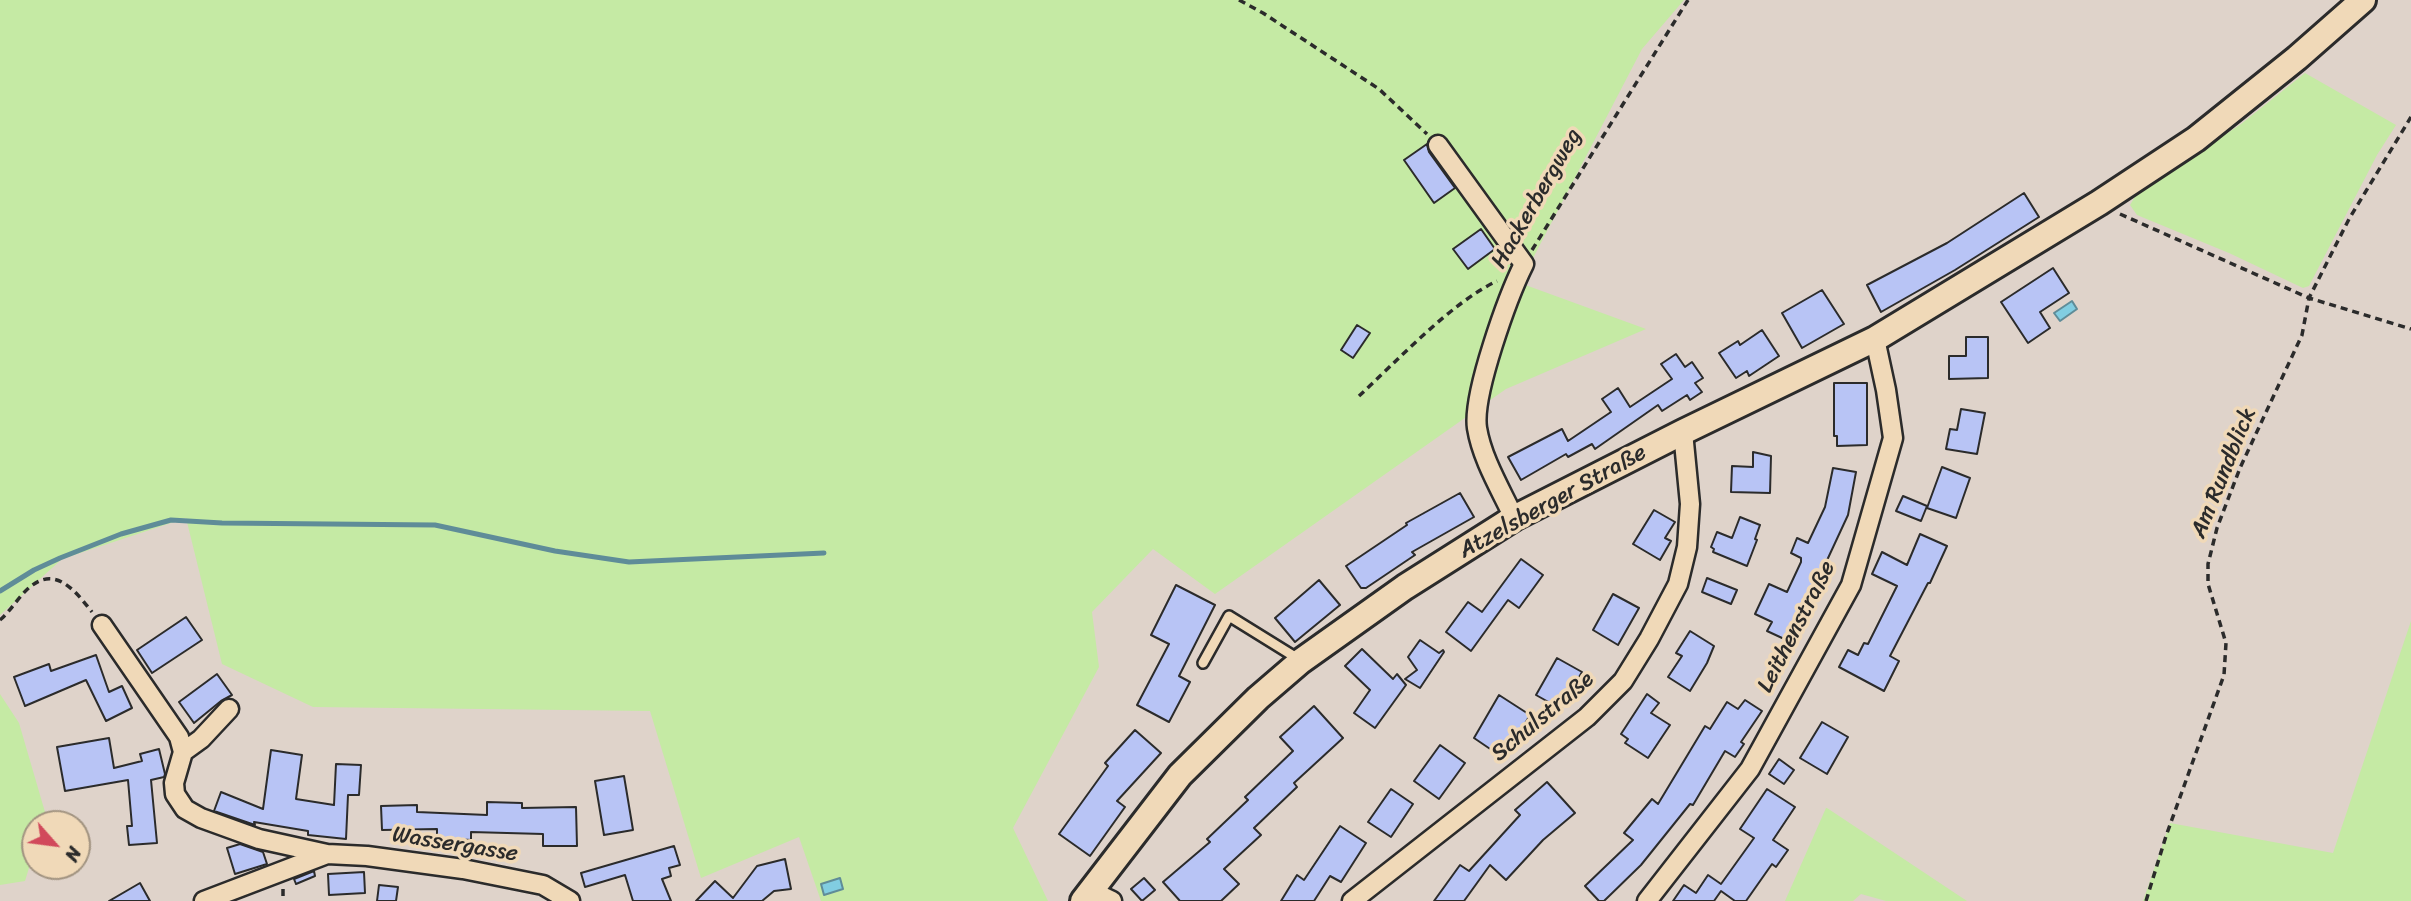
<!DOCTYPE html>
<meta charset="utf-8">
<style>
body{margin:0}
#map{position:relative;width:2411px;height:901px;overflow:hidden;background:#dfd3ca;font-family:Sriracha,sans-serif}
canvas{display:block}
.north{position:absolute;left:21px;top:810px;width:70px;height:70px;box-sizing:border-box;background:#f0d9b8;border:2px solid #a19380;border-radius:50%;rotate:118deg;font-size:19px;font-weight:700;line-height:28px;text-align:center;color:#2b2b2b}
.north::after{content:'';display:block;margin:auto;width:24px;height:32px;background:#d1495b;clip-path:polygon(50% 0,100% 100%,50% 72%,0 100%)}
</style>
<div id="map">
<canvas width="2411" height="901"></canvas>
<div class="north">N</div>
</div>
<script>
const ctx = document.querySelector('canvas').getContext('2d');
ctx.lineJoin = 'round';
function fillPath(path, color) {
  ctx.fillStyle = color;
  ctx.fill(path, 'evenodd');
}
function stroke(path, color, width, dash) {
  ctx.strokeStyle = color;
  ctx.lineWidth = width;
  ctx.lineCap = dash ? 'butt' : 'round';
  ctx.setLineDash(dash || []);
  ctx.stroke(path);
}
function label(font, color, halo, rows, align = 'center') {
  ctx.font = font + ' Sriracha,sans-serif';
  ctx.lineWidth = 7;
  ctx.setLineDash([]);
  ctx.textBaseline = 'middle';
  ctx.strokeStyle = halo;
  ctx.fillStyle = color;
  for (const [text, x, y, turn = 0] of rows) {
    ctx.save();
    ctx.translate(x, y);
    ctx.rotate((+turn || 0) * Math.PI / 180);
    ctx.textAlign = isNaN(turn) ? turn : align;
    if (halo) ctx.strokeText(text, 0, 0);
    ctx.fillText(text, 0, 0);
    ctx.restore();
  }
}
fillPath(new Path2D(`
 M0 0H1684L1642 49 1520 283 1646 329 1506 389 1215 594 1153 549 1092 612 1099 667 1013 828 1048 901H821L799 837 701 878 650 711 313 707 222 664 186 518 62 559 0 615Z
 M2305 73 2396 125 2377 155 2309 286 2303 288 2229 253 2137 215 2130 205 2137 193 2241 124Z
 M2411 621V901H2143L2170 823 2333 853Z
 M0 694 19 723 45 812 42 824H35V848L25 881 0 885Z
 M1826 808H1827L1967 901H1886L1861 894 1853 901H1785Z`), '#c5eaa4');
const water = new Path2D(`
 M2072 301 2077 309 2060 321 2054 313Z
 M840 878 843 889 824 895 821 884Z`);
fillPath(water, '#81cde1');
stroke(water, '#5f8c98', 2);
stroke(new Path2D(`
 M0 591 34 570 60 558 121 534 171 520 222 523 435 525 555 551 629 562 824 553`), '#5f8c98', 5);
const building = new Path2D(`
 M1427 144 1429 152 1455 188 1434 203 1404 160Z
 M2024 193 2039 217 1955 270 1881 312 1867 285 1947 243Z
 M1481 229 1495 249 1468 269 1453 249Z
 M2053 268 2069 293 2040 312 2050 328 2028 343 2001 302Z
 M1822 290 1844 324 1802 348 1782 313Z
 M1357 325 1370 333 1353 358 1341 350Z
 M1762 330 1779 356 1749 376 1747 371 1736 378 1719 353 1738 341 1740 345Z
 M1966 337H1988V378L1949 379V356H1966Z
 M1676 354 1685 367 1692 362 1703 378 1695 383 1702 392 1690 400 1687 395 1662 411 1658 405 1595 449 1592 444 1568 457 1566 454 1521 480 1508 457 1562 429 1568 441 1611 412 1602 399 1618 388 1630 407 1672 379 1661 364Z
 M1834 383H1867V445L1837 446V436H1834Z
 M1961 409 1985 413 1977 454 1946 449 1950 429 1957 430Z
 M1753 452 1771 456 1770 493 1731 492 1732 466 1753 467Z
 M1942 467 1970 478 1956 518 1927 508Z
 M1833 468 1856 472 1848 515 1816 584 1818 585 1808 605 1811 607 1795 644 1767 631 1772 622 1755 614 1769 584 1787 592 1801 562V558L1791 553 1797 538 1808 543 1825 507Z
 M1460 493 1474 517 1412 552 1415 555 1366 588H1361L1346 566 1407 525 1406 523Z
 M1903 496 1927 506 1921 521 1896 511Z
 M1654 510 1675 522 1665 538 1671 541 1660 560 1633 544Z
 M1740 517 1760 525 1755 539 1757 540 1747 566 1713 552 1714 549 1711 547 1717 532 1732 538Z
 M1920 534 1947 546 1930 583H1928L1890 656 1899 661 1884 691 1839 667 1848 650 1858 655 1864 643 1868 644 1897 586 1872 574 1882 552 1907 565Z
 M1521 559 1543 575 1519 608 1508 600 1471 651 1446 632 1468 602 1482 612Z
 M1707 578 1737 590 1731 604 1702 592Z
 M1319 580 1340 605 1295 642 1275 618Z
 M1176 585 1215 605 1179 676 1190 682 1169 722 1137 705 1169 644 1151 635Z
 M1613 594 1639 608 1618 645 1593 630Z
 M186 617 202 640 152 673 137 650Z
 M1690 631 1714 646 1707 663 1690 691 1668 677 1682 656 1676 653Z
 M1420 640 1439 653 1443 650 1444 652 1420 688 1405 679 1417 670 1408 657Z
 M1362 649 1393 679 1397 674 1406 685 1375 728 1354 713 1370 690 1345 666Z
 M96 655 109 692 122 686 132 708 106 721 86 680 25 706 14 677 49 664 51 671Z
 M1557 658 1582 672 1561 709 1536 695Z
 M217 674 232 695 221 701 194 723 179 702Z
 M1647 694 1659 703 1651 713 1670 725 1648 758 1625 743 1628 739 1621 734Z
 M1499 695 1530 715 1514 742 1509 738 1499 755 1474 738Z
 M1745 700 1762 711 1741 742 1744 744 1735 757 1725 751 1693 805 1690 804 1641 865 1604 901H1599L1585 886 1633 840 1624 833 1652 799 1658 804 1705 726 1710 729 1727 702 1738 709Z
 M1314 706 1343 738 1294 783 1297 787 1254 828 1261 835 1224 869 1239 884 1221 901H1180L1163 882 1210 842 1207 839 1248 800 1245 797 1293 751 1280 737Z
 M1822 722 1848 737 1827 774 1800 758Z
 M1135 730 1161 753 1117 801 1125 807 1090 856 1059 834 1108 766 1105 763Z
 M109 738 114 768 142 761 140 754 159 749 165 774 164 777 151 780 157 843 129 845 127 826H132L128 780 65 791 57 747Z
 M1440 745 1465 763 1439 799 1414 781Z
 M271 750 302 755 296 799 334 805 336 764 361 765 359 795H348L346 839 308 835V831L254 822 255 825 214 811 221 792 263 809Z
 M1779 759 1794 770 1784 784 1769 774Z
 M624 776 633 830 604 835 595 781Z
 M1547 782 1575 813 1543 840 1506 880 1490 865 1464 901H1434L1460 865 1469 871 1520 815 1515 810Z
 M1391 789 1413 804 1391 837 1368 822Z
 M1767 789 1795 807 1773 840 1788 850 1776 867 1772 864 1746 901H1735L1721 891 1714 901H1673L1684 885 1696 893 1708 875 1721 884 1754 838 1740 829Z
 M487 802 522 803V808L576 807 577 846H543V834L471 832V840L437 838V829L382 830 381 806 417 805V812L487 815Z
 M1340 826 1366 843 1341 882 1330 876 1314 901H1281L1297 875 1304 880Z
 M240 844 263 852 267 864 235 874 227 848Z
 M674 846 680 865 669 868 671 876 662 879 671 901H633L625 875 585 887 581 873Z
 M785 859 791 889 774 891 762 901H696L715 881 733 898 757 866Z
 M314 871 315 876 296 884 294 879Z
 M364 872 365 893 329 895 328 874Z
 M1144 878 1155 890 1142 901 1131 889Z
 M140 883 150 901H109Z
 M379 885 398 887 396 901H377Z`);
fillPath(building, '#b8c4f5');
stroke(building, '#2b2b2b', 2);
const lane = new Path2D(`
 M1203 663 1229 616 1300 660`);
const street = new Path2D(`
 M1438 145 1524 264C1508 296 1472 395 1477 428 1482 459 1501 490 1514 518
 M102 625 179 737 183 752 174 783 175 794 185 809 201 818 259 839 327 854 367 856 463 869 543 885 570 901
 M183 752 201 739 229 709
 M1091 891 1112 901
 M204 901 327 854
 M1352 901 1587 717 1623 681 1649 639 1678 584 1687 547 1690 504 1683 432
 M1647 901 1750 769 1851 585 1893 438 1886 390 1875 339`);
const secondary = new Path2D(`
 M1083 901 1180 775 1258 698 1301 661 1405 587 1514 518 1683 432 1875 339 2099 203 2196 139 2297 58 2363 0`);
stroke(lane, '#2b2b2b', 14);
stroke(street, '#2b2b2b', 23);
stroke(secondary, '#2b2b2b', 30);
stroke(new Path2D(`
 M1239 0 1263 13 1379 89 1427 134
 M2120 214 2309 298 2411 329
 M1532 250 1688 0
 M1359 396C1397 361 1452 302 1497 281
 M0 620C12 610 21 592 34 584 59 567 79 596 92 612
 M283 889V901
 M2146 901 2166 836 2224 675 2226 643 2208 584V564L2217 528 2240 468 2302 335 2309 298 2349 219 2411 117`), '#2b2b2b', 3.5, [7, 5]);
stroke(lane, '#f0d9b8', 9);
stroke(street, '#f0d9b8', 18);
stroke(secondary, '#f0d9b8', 24);
label('23px', '#2b2b2b', '#f0d9b8', [
 ["Hackerbergweg",1537,199,-60],
 ["Am Rundblick",2224,473,-68],
 ["Atzelsberger Straße",1553,502,-29],
 ["Leithenstraße",1797,627,-63],
 ["Schulstraße",1543,717,-40],
 ["Wassergasse",455,845,9]
]);
</script>
